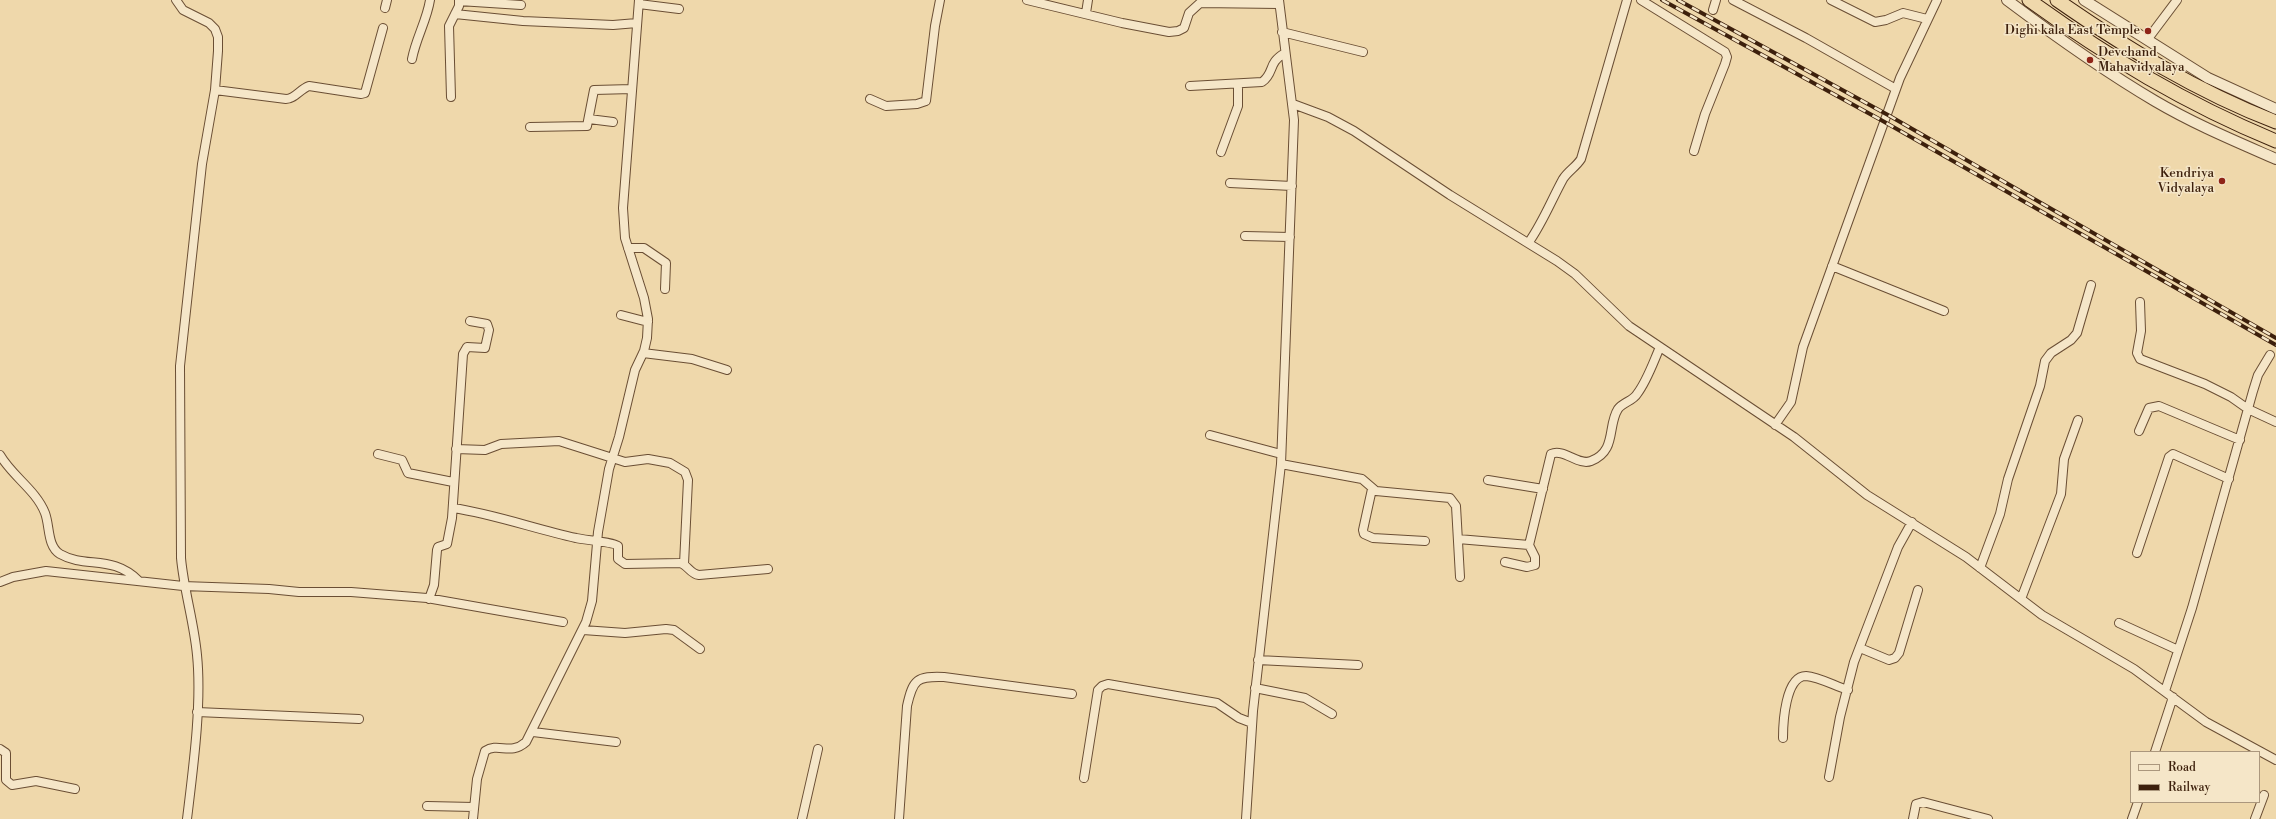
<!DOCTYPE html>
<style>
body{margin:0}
#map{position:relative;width:2276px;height:819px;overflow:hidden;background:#efd8ab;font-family:"Libre Bodoni",serif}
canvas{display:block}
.legend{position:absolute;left:2130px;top:751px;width:130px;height:52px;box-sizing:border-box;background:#f5e6c8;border:1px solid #ab977d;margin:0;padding:5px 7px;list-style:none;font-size:12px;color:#3d200c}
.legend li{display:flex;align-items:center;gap:8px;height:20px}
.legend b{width:20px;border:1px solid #ab977d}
</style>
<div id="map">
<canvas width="2276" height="819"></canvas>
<ul class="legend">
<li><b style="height:5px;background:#f5e6c8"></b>Road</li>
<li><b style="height:5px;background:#3d200c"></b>Railway</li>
</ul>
</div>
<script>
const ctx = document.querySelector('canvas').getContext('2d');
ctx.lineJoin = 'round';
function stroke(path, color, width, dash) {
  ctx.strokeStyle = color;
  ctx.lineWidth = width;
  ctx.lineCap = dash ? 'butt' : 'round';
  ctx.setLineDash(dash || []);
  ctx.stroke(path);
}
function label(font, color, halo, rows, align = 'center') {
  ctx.font = font + ' "Libre Bodoni",serif';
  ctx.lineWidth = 3;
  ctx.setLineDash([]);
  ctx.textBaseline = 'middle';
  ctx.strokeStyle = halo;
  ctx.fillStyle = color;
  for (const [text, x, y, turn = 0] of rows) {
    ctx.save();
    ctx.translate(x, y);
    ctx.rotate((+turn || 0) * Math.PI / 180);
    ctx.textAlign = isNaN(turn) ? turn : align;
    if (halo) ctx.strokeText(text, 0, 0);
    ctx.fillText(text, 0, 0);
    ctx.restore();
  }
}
const minor = new Path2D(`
 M176 0 183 10 209 23 215 29 218 37V51L215 90 202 164 180 366 181 558C184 591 194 622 197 655 202 704 193 769 187 819
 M1027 0 1122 23 1169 32 1178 31 1184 28 1189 13 1200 3 1279 4
 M1641 0 1725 52 1727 57 1725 64 1705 114 1694 151
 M1733 0 1806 38 1896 89
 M1831 0 1875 22 1886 20 1903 13 1927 19
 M459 1 521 5
 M639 4 679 9
 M385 8 387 0
 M1713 10 1716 0
 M1086 13 1088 0
 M455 14 523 21 613 25 637 23
 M1282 32 1363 52
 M2147 40 2177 0
 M412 59C416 38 427 20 430 0
 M1190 86 1262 82C1275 73 1267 63 1285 53
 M215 90 286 99C295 99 300 89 309 86L361 94 365 93 383 28
 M451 97 449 26 459 6V0
 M870 99 886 106 917 104 926 101 935 26 940 0
 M1293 104 1328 117 1354 131 1450 195 1557 261 1575 274 1629 326 1794 437 1867 495 1966 557 2042 615 2134 669 2206 722 2276 760
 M589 119 613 122
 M530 127 587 126 594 90 632 89
 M1221 152 1238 106V84
 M1230 183 1292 186
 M1245 236 1290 237
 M1529 242C1543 222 1551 201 1563 179 1568 171 1576 167 1581 159L1627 0
 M628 248H644L666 263 665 289
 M1832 266 1944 311
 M2140 302 2141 331 2137 353 2140 359 2205 384 2231 397 2248 409 2276 422
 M621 315 648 322
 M643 353 692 359 727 370
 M1775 425 1791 402 1803 347 1900 78 1937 0
 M2139 431 2149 408 2159 406 2240 440
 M1210 435 1281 454
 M456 449 485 450 501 444 559 441 625 462 648 459 670 463 685 472 688 480 684 564
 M378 454 402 460 408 473 453 482
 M0 455C12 476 36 490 45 513 50 526 47 546 60 554 86 569 112 554 139 581
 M1281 464 1362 479 1376 491 1450 498 1456 506 1460 577
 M1488 480 1543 489
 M1372 489 1363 530 1364 534 1373 538 1425 541
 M453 508C494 514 535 529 576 538 584 540 614 542 618 546V559L625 564 680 563C688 565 690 574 699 575L768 569
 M1458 539 1529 545 1551 454C1564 448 1578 466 1591 461 1617 451 1607 426 1618 409 1623 402 1633 401 1637 394 1647 381 1653 363 1660 347
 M2137 553 2169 457 2173 454 2229 479
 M1505 562 1527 567 1535 565V557L1529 545
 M1980 568 2000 514 2008 479 2040 386 2045 361 2051 353 2071 340 2077 333 2091 285
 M0 582 13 577 46 571 183 586 269 589 299 592H351L427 598 563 622
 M429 599 434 585 437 550 438 547 447 544 452 518 463 354 467 347 485 348 489 330 487 324 470 321
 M2021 599 2061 494 2064 459 2078 420
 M2119 623 2178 650
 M583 630 625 633 666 629 674 630 700 649
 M1860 648 1889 660 1895 658 1899 653 1918 590
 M1258 660 1358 665
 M1255 688 1305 698 1332 714
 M2165 691 2192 608 2253 391 2258 375 2270 355
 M197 712 359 719
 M533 732 616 742
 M1783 738C1783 724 1785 676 1806 676 1819 677 1835 686 1848 690
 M0 749 6 753V780L12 785 36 781 75 789
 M2155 752 2173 697
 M1829 777 1840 717 1854 662 1898 547 1912 522
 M1084 778 1098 690 1102 686 1108 684 1217 703 1239 718 1252 723
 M427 806 474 807
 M473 819 477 779 485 751C499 742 510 756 526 742L586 622 592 601 598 532 609 469 619 437 635 370 644 351 647 338 648 319 644 298 625 238 623 208 639 0
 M802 819 818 749
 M899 819 907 706C913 679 917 676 944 677L1072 694
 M1246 819 1253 711 1281 464 1294 120 1279 0
 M1913 819 1916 804 1923 802 1988 819
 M2132 819 2138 802
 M2255 819 2264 795`);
const tertiary = new Path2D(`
 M2007 0C2055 36 2104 71 2155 101 2194 124 2235 141 2276 159
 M2084 0 2208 78 2276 109`);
const trunk = new Path2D(`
 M2029 0C2108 57 2186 104 2276 141
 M2057 0C2126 48 2198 92 2276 122`);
stroke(minor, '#6a4e34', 10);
stroke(tertiary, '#6a4e34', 12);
stroke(trunk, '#3d200c', 15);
stroke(minor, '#f5e6c8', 8);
stroke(tertiary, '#f5e6c8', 10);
stroke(trunk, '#efd8ab', 13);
const rail = new Path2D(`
 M1662 0 1881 120 2276 345
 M1678 0 1888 115 2276 338`);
stroke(rail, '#3d200c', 4);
stroke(rail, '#f5e6c8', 2.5, [8]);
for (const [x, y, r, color] of [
 [2148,31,4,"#8f2418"],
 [2090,60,4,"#8f2418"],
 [2222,181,4,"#8f2418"]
]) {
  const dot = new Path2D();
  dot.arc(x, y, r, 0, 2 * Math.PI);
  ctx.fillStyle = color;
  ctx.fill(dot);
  stroke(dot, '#f5e6c8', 1.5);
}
label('13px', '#3d200c', '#f5e6c8', [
 ["Dighi kala East Temple",2140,31],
 ["Devchand",2098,53,"left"],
 ["Mahavidyalaya",2098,68,"left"],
 ["Kendriya",2214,174],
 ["Vidyalaya",2214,189]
], 'right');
</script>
